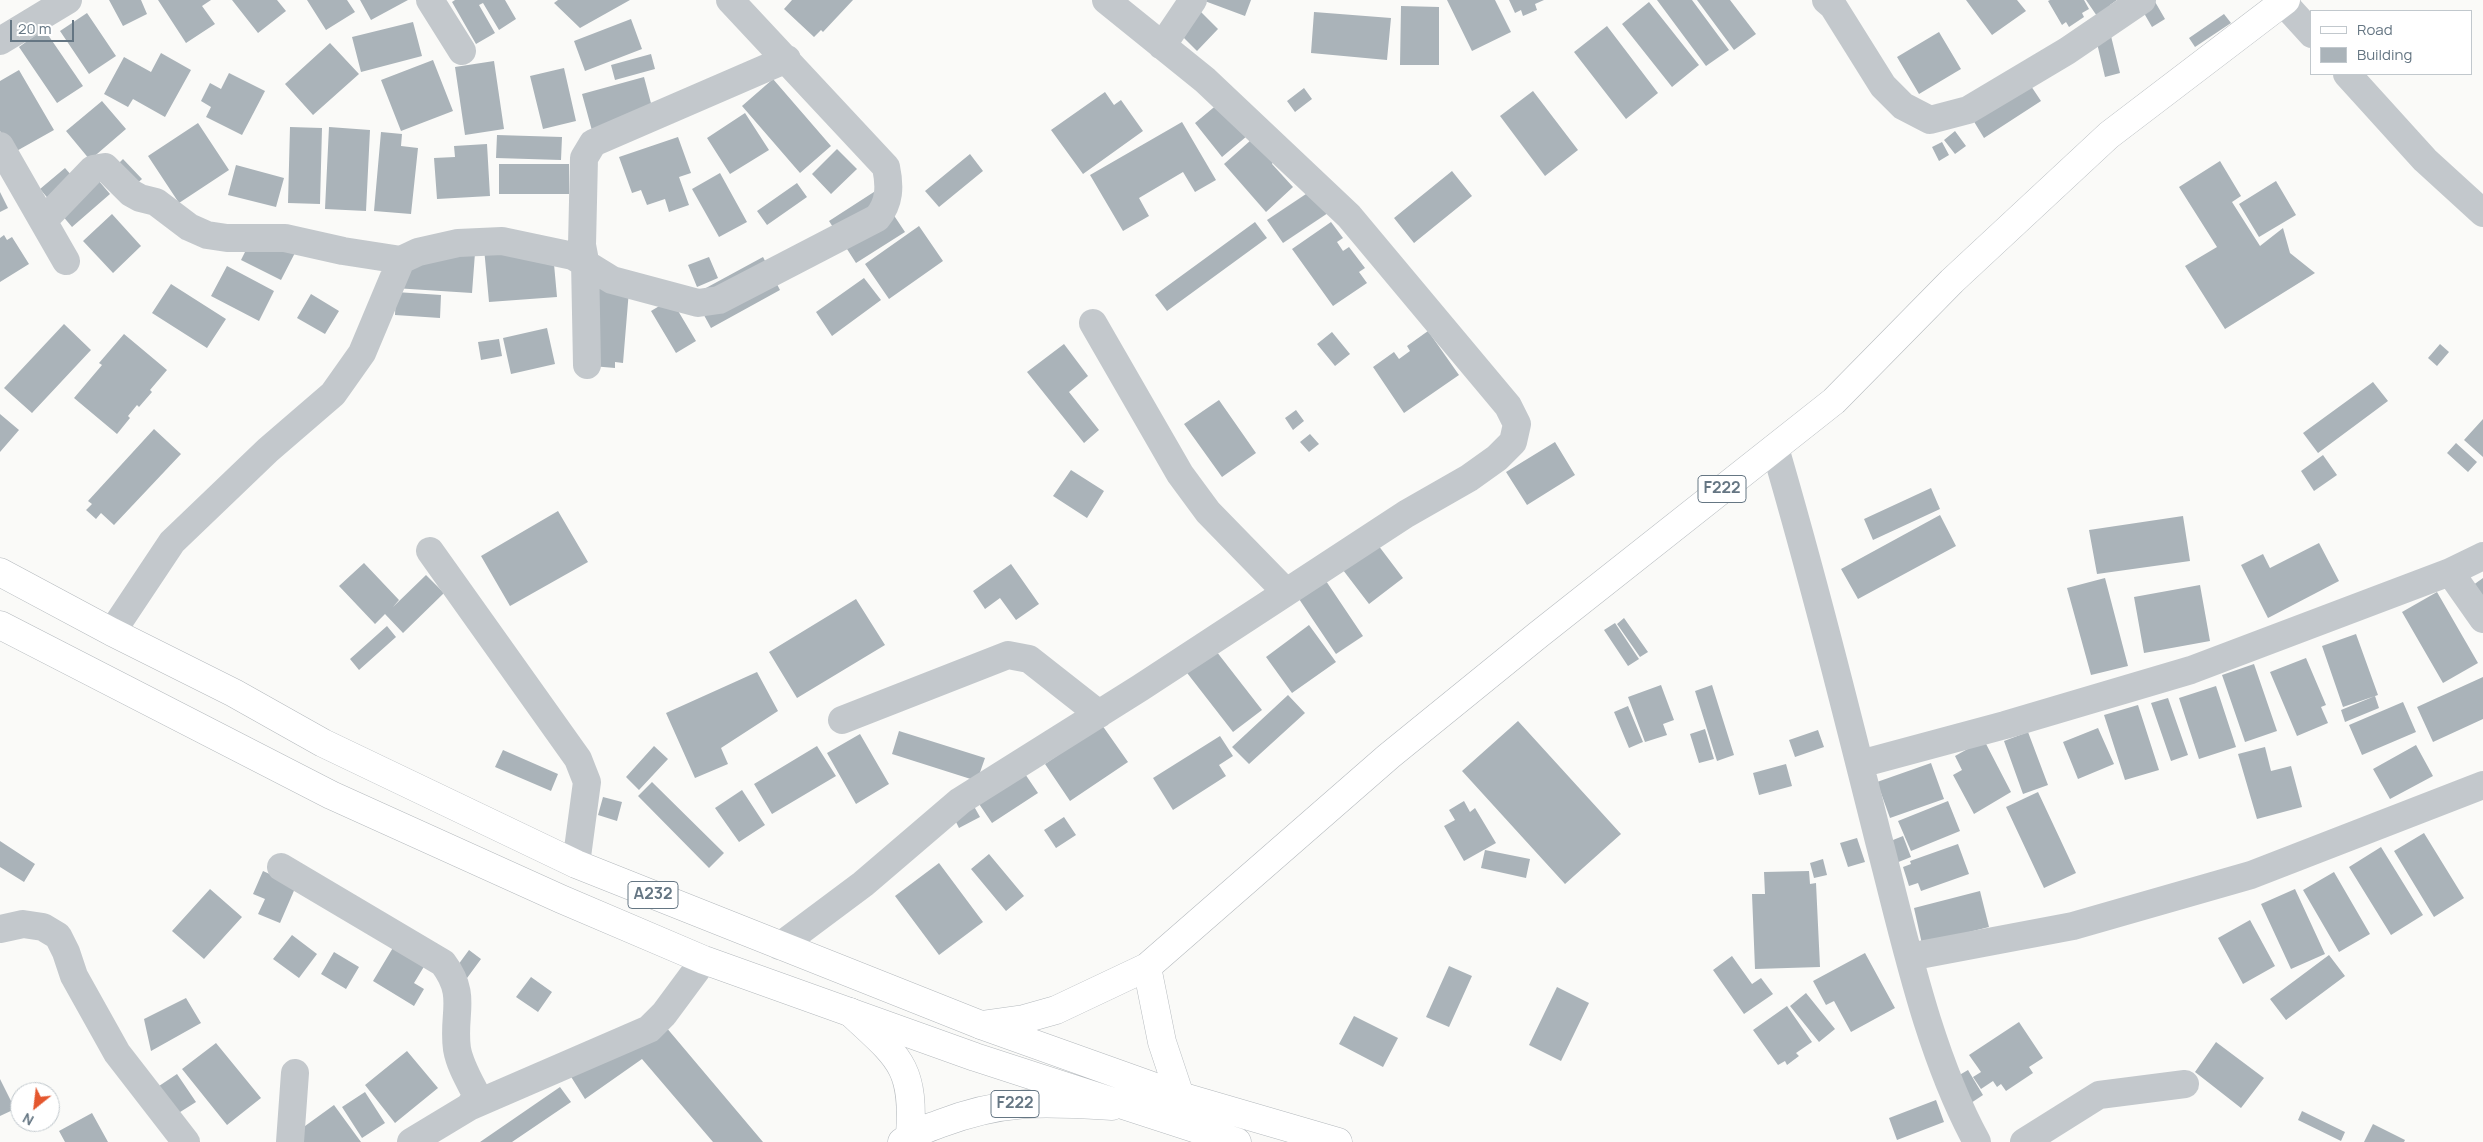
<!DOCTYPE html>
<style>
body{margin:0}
#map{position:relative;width:2483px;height:1142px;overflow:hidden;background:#fafaf8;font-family:Manrope,sans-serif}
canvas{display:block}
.legend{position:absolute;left:2310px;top:10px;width:162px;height:65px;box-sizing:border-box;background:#fff;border:1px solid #c1c8cd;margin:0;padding:6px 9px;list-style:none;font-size:15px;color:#657683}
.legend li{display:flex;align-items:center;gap:10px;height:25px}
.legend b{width:25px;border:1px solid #c1c8cd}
.north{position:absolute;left:10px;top:1082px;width:50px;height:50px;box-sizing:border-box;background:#fff;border:1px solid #c1c8cd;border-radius:50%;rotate:209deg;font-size:14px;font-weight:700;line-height:20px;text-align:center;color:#657683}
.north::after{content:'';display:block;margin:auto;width:18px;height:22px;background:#e4572e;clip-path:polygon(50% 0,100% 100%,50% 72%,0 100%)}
.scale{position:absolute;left:10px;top:20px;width:64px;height:22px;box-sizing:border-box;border:2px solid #657683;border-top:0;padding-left:6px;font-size:15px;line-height:18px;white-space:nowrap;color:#657683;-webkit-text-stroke:4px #fff;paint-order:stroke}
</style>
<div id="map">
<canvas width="2483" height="1142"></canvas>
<ul class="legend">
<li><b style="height:6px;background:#fff"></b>Road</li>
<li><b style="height:14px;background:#aab3b9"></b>Building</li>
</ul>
<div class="north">N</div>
<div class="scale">20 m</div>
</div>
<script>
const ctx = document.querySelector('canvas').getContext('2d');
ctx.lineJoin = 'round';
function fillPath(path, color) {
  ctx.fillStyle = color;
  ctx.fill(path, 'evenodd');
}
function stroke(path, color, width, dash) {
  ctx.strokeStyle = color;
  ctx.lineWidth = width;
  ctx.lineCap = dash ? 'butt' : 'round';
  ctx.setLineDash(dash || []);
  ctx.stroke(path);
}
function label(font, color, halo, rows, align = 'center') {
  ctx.font = font + ' Manrope,sans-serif';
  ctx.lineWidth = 5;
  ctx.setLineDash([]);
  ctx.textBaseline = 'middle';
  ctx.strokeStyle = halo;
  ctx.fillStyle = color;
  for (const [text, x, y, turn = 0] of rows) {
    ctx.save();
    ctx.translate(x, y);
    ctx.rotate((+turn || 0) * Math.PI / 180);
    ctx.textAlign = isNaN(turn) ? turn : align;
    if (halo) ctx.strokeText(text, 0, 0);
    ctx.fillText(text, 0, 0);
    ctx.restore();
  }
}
fillPath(new Path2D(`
 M109 0H141L147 14 123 26Z
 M158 0H211L202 6 215 24 186 43Z
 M232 0H277L286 11 258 33Z
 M307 0H347L355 12 326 30Z
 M360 0H408L371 20Z
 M455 0H505L516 19 499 30 483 3 479 5 495 33 476 44 452 2Z
 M558 0H630L580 28 554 3Z
 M792 0H853L823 32 821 30 814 37 784 9Z
 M1202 0H1251L1245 16Z
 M1447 0H1495L1511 32 1472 51Z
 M1509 0H1544L1535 4 1537 10 1523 16 1521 10 1515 13Z
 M1657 0H1692L1729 50 1706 66Z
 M1697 0H1730L1756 34 1734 50Z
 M1966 0H2017L2026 11 1992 35Z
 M2050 0H2084L2089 9 2082 13 2084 17 2069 27 2066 22 2062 25 2048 1Z
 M2086 0H2117L2110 5 2114 9 2099 19Z
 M2154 0 2165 19 2152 27 2141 8Z
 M1649 2 1699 65 1672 87 1622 24Z
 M1193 4 1218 29 1197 51 1171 25Z
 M1401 6 1439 7V65H1400Z
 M1314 12 1391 18 1387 60 1311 53Z
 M87 13 116 56 89 74 60 31Z
 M2224 14 2231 23 2195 47 2189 38Z
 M631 19 642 49 585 71 574 41Z
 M413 22 422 56 361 72 352 37Z
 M1607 26 1658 93 1626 119 1574 52Z
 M44 29 83 86 57 103 19 47Z
 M1939 32 1961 69 1919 94 1897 57Z
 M2111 36 2120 73 2105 77 2096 39Z
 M330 43 359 74 313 115 285 84Z
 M161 53 191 70 165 117 133 99 128 107 104 94 124 57 151 72Z
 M651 54 655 69 615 80 611 65Z
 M433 60 453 111 401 131 381 80Z
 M494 61 504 129 465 135 455 67Z
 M564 68 576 121 543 129 530 76Z
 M19 70 54 130 13 153 0 131V81Z
 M229 73 265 91 242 135 206 117 211 107 201 101 210 83 221 89Z
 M644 77 656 122 594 138 582 94Z
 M773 79 831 146 800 173 742 106Z
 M2029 83 2041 101 1984 138 1973 120Z
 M1304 88 1312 99 1295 112 1287 101Z
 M1533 91 1578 150 1545 176 1500 116Z
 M1105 92 1114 105 1121 100 1143 131 1083 174 1051 130Z
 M102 101 126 129 90 160 66 131Z
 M1219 103 1253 131 1222 157 1195 123Z
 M745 113 769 150 730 174 707 138Z
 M1182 122 1216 180 1195 192 1183 172 1139 198 1149 216 1123 231 1090 175Z
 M198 123 229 170 179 203 148 156Z
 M290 127 322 128 320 204 288 203Z
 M329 127 370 130 366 211 325 209Z
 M1955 131 1966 146 1955 154 1944 140Z
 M381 132 402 134 401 146 418 148 411 214 374 211Z
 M497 135 562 137 561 160 496 158Z
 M678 137 691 173 679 177 689 205 669 212 665 199 647 205 641 190 632 193 619 157Z
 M1251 140 1273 162 1272 164 1293 187 1266 212 1224 164Z
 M1942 142 1949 155 1939 161 1932 147Z
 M487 144 490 196 437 199 434 158 455 157 454 146Z
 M837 149 857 169 831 194 812 174Z
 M970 154 983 171 939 207 925 191Z
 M123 159 142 179 125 194 107 175Z
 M2220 161 2241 196 2232 202 2260 246 2283 228 2290 253 2315 273 2225 329 2185 266 2217 247 2179 187Z
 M499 164H569V194H499Z
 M236 165 284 178 276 207 228 195Z
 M65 168 79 184 92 173 110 194 72 227 40 189Z
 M1452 171 1472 196 1414 243 1394 218Z
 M720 173 747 222 719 237 692 189Z
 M2276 181 2296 215 2259 237 2239 204Z
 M797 183 807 197 767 225 757 211Z
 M1315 188 1331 211 1283 243 1267 220Z
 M877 190 905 232 856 263 829 221Z
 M0 192 8 208 0 212Z
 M112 214 141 246 113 273 83 241Z
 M1255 222 1267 238 1167 311 1155 295Z
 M1331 222 1343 238 1337 242 1343 251 1349 247 1365 268 1359 272 1367 283 1333 306 1292 249Z
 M258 226 298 247 281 280 241 260Z
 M919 226 943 261 889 299 865 264Z
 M4 235 7 240 12 237 29 264 0 282V238Z
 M552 242 557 297 489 302 484 248Z
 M396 248 475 253 472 293 394 288Z
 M709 257 718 278 697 287 688 265Z
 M763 257 780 290 711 328 693 295Z
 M227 266 274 291 259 321 211 296Z
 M864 278 881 300 832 336 816 312Z
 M592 283 629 290 623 363 615 362V368L580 365Z
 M171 284 226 319 207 348 152 313Z
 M396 292 441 295 440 318 395 315Z
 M311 294 339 311 325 334 297 318Z
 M671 299 696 341 676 353 651 311Z
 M64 324 91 350 32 413 4 388Z
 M547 328 555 364 511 374 503 338Z
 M1428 331 1459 375 1404 413 1373 367 1394 352 1399 359 1410 351 1407 346Z
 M1332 332 1350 354 1335 366 1317 344Z
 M124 334 167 370 150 390 152 392 139 407 137 405 128 416 130 418 117 434 74 398 102 365 99 363Z
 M499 339 502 356 481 360 478 342Z
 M1064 344 1088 376 1069 392 1099 430 1084 443 1027 372Z
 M2440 344 2449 352 2437 366 2428 358Z
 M2373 382 2388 401 2318 453 2303 433Z
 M1219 400 1256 453 1222 477 1184 424Z
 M1296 410 1304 421 1293 430 1285 418Z
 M0 414 19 430 0 452Z
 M2483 419V457L2464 440Z
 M154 429 181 454 114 525 101 513 96 519 86 510 92 504 88 501Z
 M1310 434 1319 444 1309 452 1300 442Z
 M1555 442 1575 475 1527 505 1506 472Z
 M2456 443 2477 462 2468 472 2447 453Z
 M2323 455 2337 475 2314 491 2301 471Z
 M1071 470 1104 491 1087 518 1053 496Z
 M1931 488 1940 509 1873 540 1864 519Z
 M558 511 588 562 510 606 481 556Z
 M1940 515 1956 546 1858 599 1841 569Z
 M2183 516 2190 561 2097 574 2089 530Z
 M2319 543 2339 581 2268 618 2241 565 2263 554 2270 568Z
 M1378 545 1403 578 1369 604 1343 570Z
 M364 563 399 600 393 607 426 575 444 593 403 633 385 614 375 624 339 586Z
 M1011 564 1039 604 1016 620 1000 598 985 609 973 591Z
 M1324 578 1363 636 1336 654 1297 596Z
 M2105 578 2128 666 2091 675 2067 588Z
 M2483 578V608L2469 588Z
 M2200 585 2210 641 2144 653 2134 597Z
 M2437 592 2478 663 2443 683 2402 612Z
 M856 599 885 645 797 698 769 652Z
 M1624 618 1648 652 1640 657 1617 624Z
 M1615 623 1639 659 1628 666 1604 630Z
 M1309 625 1336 662 1292 693 1266 657Z
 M387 626 396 637 359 670 350 659Z
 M2356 634 2378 695 2343 707 2322 646Z
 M1213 647 1262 710 1233 732 1184 669Z
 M2306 658 2326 705 2321 707 2328 723 2297 736 2270 672Z
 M2254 664 2277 731 2245 742 2222 675Z
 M757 672 778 711 721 748 728 764 695 778 666 713Z
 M2483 677V719L2433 742 2417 707Z
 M1661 685 1674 720 1663 724 1667 735 1645 742 1628 697Z
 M1712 685 1734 755 1717 761 1695 691Z
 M2216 686 2236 747 2199 759 2179 698Z
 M1288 695 1305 713 1249 764 1232 747Z
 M2375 696 2379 708 2345 722 2341 710Z
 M2168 698 2188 755 2171 761 2151 703Z
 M2403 702 2416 732 2362 755 2349 725Z
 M2138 705 2159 770 2125 780 2104 715Z
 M1628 706 1643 742 1629 748 1614 712Z
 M1518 721 1621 834 1565 884 1462 771Z
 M1102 725 1128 762 1070 801 1045 764Z
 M2098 728 2114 764 2078 779 2063 742Z
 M1705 729 1714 759 1699 763 1690 734Z
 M1818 730 1824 747 1795 757 1789 740Z
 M899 731 985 758 977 781 892 754Z
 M2028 732 2048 785 2023 794 2004 741Z
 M860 734 889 784 856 804 827 753Z
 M1220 736 1233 756 1219 765 1226 776 1173 810 1153 778Z
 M1984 740 2011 792 1974 814 1953 775 1962 770 1955 756Z
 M2416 745 2433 776 2390 799 2373 769Z
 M654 746 668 759 639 790 626 777Z
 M817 746 836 776 772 814 754 784Z
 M2265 747 2271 771 2291 766 2302 807 2257 819 2238 754Z
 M503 750 558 774 551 791 495 767Z
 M1931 763 1944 799 1890 818 1877 782Z
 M1786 764 1792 786 1759 795 1753 773Z
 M1021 768 1038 793 992 823 975 798Z
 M652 782 724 853 709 868 638 796Z
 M742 790 765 825 739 842 715 808Z
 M2038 792 2076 873 2044 888 2006 807Z
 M603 797 622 802 617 821 598 815Z
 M971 801 980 817 959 828 951 812Z
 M1464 801 1470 812 1475 808 1496 843 1464 861 1444 826 1455 820 1449 810Z
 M1948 801 1960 831 1911 851 1898 821Z
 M1064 817 1076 835 1056 848 1044 830Z
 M2424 833 2464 898 2434 917 2394 851Z
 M1903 836 1911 857 1896 863 1888 842Z
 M1857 838 1865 862 1848 867 1840 843Z
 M0 841 35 864 24 882 0 867Z
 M1958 844 1969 874 1921 891 1918 883 1909 886 1903 867 1911 864 1910 861Z
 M2381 847 2423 915 2391 935 2349 867Z
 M1485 850 1530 859 1526 878 1481 868Z
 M989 854 1024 896 1006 911 971 869Z
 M1823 859 1827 875 1814 878 1810 863Z
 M939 863 983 922 939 955 895 896Z
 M263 871 296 886 280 923 258 914 265 899 253 894Z
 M1809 871 1810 884 1816 883 1820 967 1755 969 1752 894H1765L1764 872Z
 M2334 872 2370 934 2339 952 2303 890Z
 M210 889 242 917 204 959 172 931Z
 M2295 889 2325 954 2291 969 2261 904Z
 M1980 891 1989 927 1922 944 1914 908Z
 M2250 920 2275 966 2243 984 2218 938Z
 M292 935 317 954 299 978 273 959Z
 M394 946 425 965 414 983 424 989 414 1006 373 981Z
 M469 950 481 959 459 989 447 980Z
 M334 952 359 967 346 989 321 974Z
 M1865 953 1895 1008 1851 1032 1834 1001 1826 1005 1813 981Z
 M2329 955 2345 976 2286 1020 2270 999Z
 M1732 956 1752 984 1761 978 1773 994 1744 1014 1713 970Z
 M1449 966 1472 976 1449 1027 1426 1017Z
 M531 977 552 992 538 1012 516 997Z
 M1557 987 1589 1003 1561 1061 1529 1045Z
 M1806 993 1835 1029 1819 1042 1790 1006Z
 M186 998 201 1023 151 1051 144 1019Z
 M1787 1006 1812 1042 1796 1053 1799 1056 1787 1065 1785 1061 1778 1065 1753 1030Z
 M1354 1016 1398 1038 1383 1067 1339 1044Z
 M660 1020 763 1142H713L642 1059 585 1099 568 1072Z
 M2019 1022 2043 1058 2029 1067 2033 1073 2006 1091 2001 1084 1997 1087 1993 1081 1981 1089 1973 1077 1981 1072 1969 1055Z
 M2216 1042 2264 1078 2241 1108 2195 1072Z
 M216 1043 261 1098 227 1125 182 1069Z
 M407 1051 438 1088 395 1123 365 1085Z
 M1968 1070 1983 1095 1971 1103 1956 1077Z
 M177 1074 196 1102 177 1114 159 1086Z
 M0 1079 15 1109 0 1116Z
 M560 1087 571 1102 512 1142H480Z
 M365 1092 385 1123 362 1138 342 1107Z
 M1936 1100 1944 1122 1897 1140 1889 1118Z
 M334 1105 361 1142H300L294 1134Z
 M2302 1111 2345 1132 2341 1141 2298 1120Z
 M92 1113 108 1142H65L59 1131Z
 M2373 1124 2405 1140 2404 1142H2364Z`), '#aab3b9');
const major = new Path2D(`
 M1147 967 1162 1042 1180 1096
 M850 1012C898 1057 915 1065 910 1135
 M981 1025 1024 1019 1056 1010 1147 967 1389 756 1538 635 1834 401 1952 281 2109 135 2286 0
 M902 1142C913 1133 926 1129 939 1124 1004 1099 1045 1102 1112 1106`);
const highway = new Path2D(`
 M0 572 112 632 234 693 323 743 576 864 981 1025 1180 1096 1338 1142
 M0 625 331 795 561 899 704 960 975 1057 1237 1142`);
stroke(major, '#b5babe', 29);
stroke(highway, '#b4b9bd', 29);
stroke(new Path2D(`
 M430 0 462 51
 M1826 0 1833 6 1883 86 1903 106 1930 120 1968 110 2067 51 2142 0
 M2281 0 2312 34
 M0 41 68 0
 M1162 46 1193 0
 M2347 74 2425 160 2483 213
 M0 146 66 261
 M43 221 93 169 105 167 131 193 140 198 156 202 189 227 207 235 227 238H285L343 251 401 260
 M1093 323 1180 474 1208 512 1286 592
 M587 365 585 261 582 245 584 158 593 143 787 59
 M1775 448C1813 578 1846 710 1879 841 1905 940 1928 1052 1977 1142
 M430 551 578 759 587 782 576 864
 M2450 572 2483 619
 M112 632 172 542 268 450 333 394 362 353 401 260 418 252 458 243 502 241 573 256 612 280 698 303 719 300 877 218C890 203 890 186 886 167L730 0
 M842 720 1008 655 1029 659 1099 714
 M1860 764 2005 725 2191 670 2450 572 2483 556
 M281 867 443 963C468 996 452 1013 457 1049 460 1066 470 1082 477 1096L469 1107
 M0 929 23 924 43 927 58 936 66 952 74 976 117 1053 186 1142
 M780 946 863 884 960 801 1140 688 1406 514 1469 478 1497 458 1513 442 1517 424 1508 406 1349 216 1205 80 1106 0
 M1909 957 2073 926 2251 875 2483 785
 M290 1142 295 1073
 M411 1142 469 1107 649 1029 664 1014 704 960
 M2024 1142 2099 1095 2185 1084`), '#c3c8cc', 28);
stroke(major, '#fff', 28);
stroke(highway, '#fff', 28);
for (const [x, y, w] of [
 [1722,489,48],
 [653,895,50],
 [1015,1104,48]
]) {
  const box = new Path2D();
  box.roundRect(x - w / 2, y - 13.5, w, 27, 4);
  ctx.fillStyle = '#fff';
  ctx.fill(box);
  stroke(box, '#657683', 1);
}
label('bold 16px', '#657683', null, [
 ["F222",1722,489],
 ["A232",653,895],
 ["F222",1015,1104]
]);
</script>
